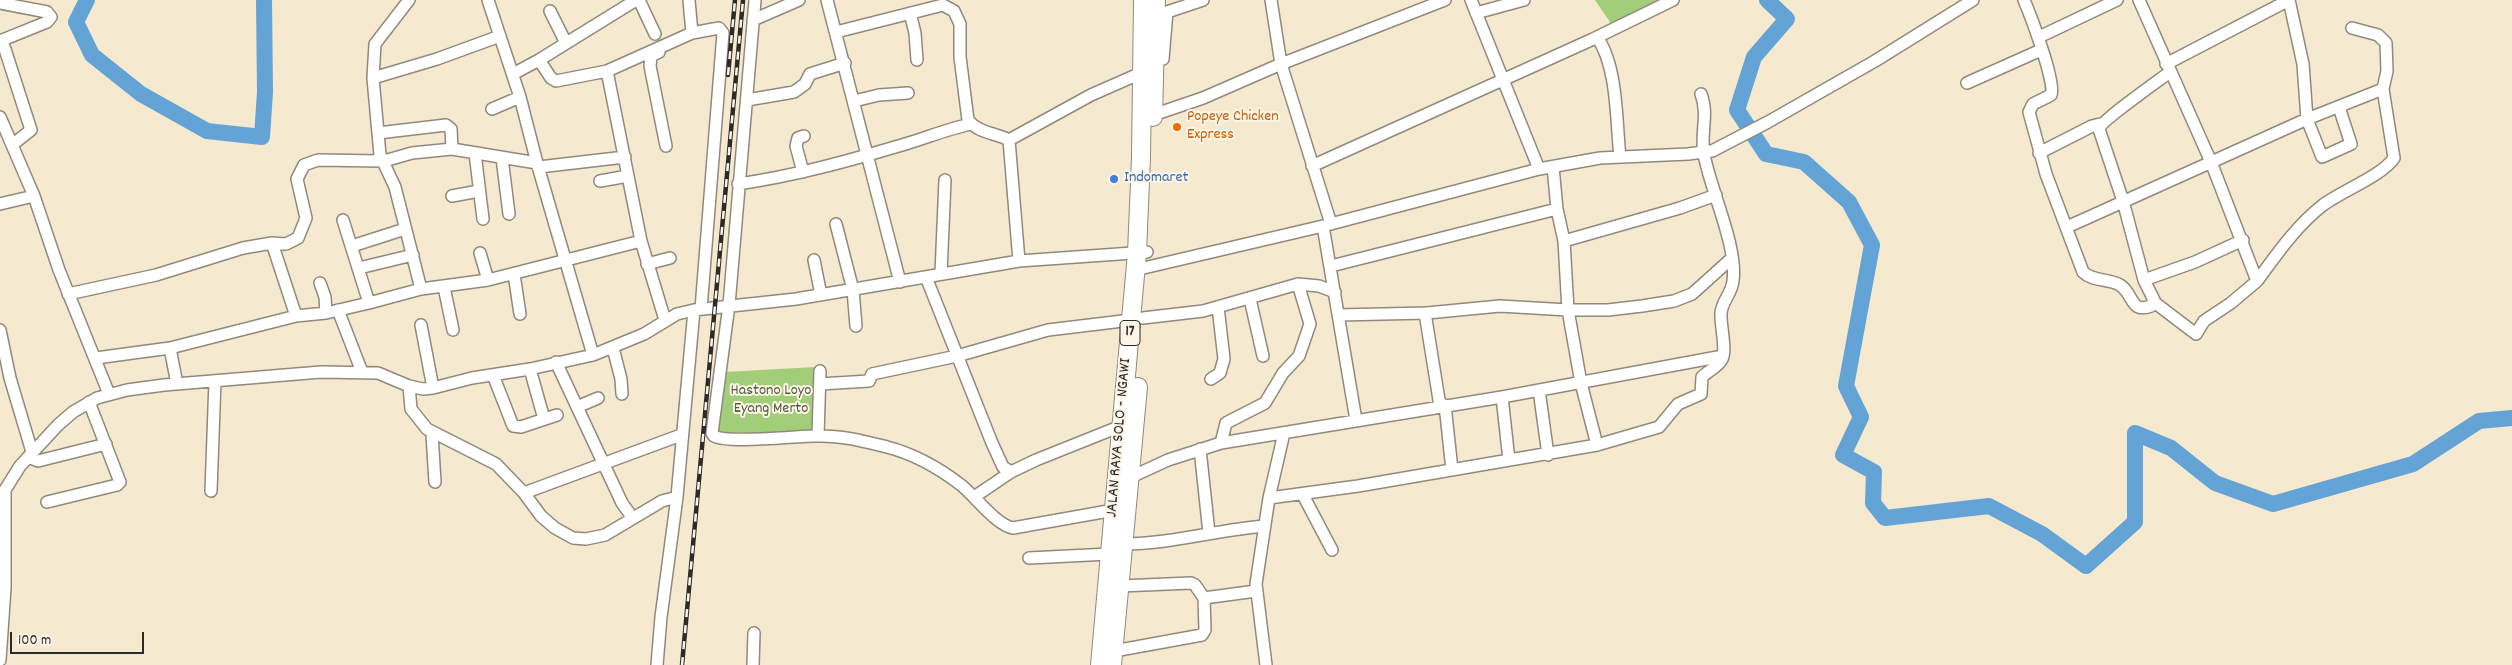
<!DOCTYPE html>
<style>
body{margin:0}
#map{position:relative;width:2512px;height:665px;overflow:hidden;background:#f5e9cf;font-family:Dekko,sans-serif}
canvas{display:block}
.scale{position:absolute;left:10px;top:632px;width:134px;height:22px;box-sizing:border-box;border:2px solid #2b2b2b;border-top:0;padding-left:6px;font-size:15px;line-height:18px;white-space:nowrap;color:#2b2b2b;-webkit-text-stroke:4px #fcf5e5;paint-order:stroke}
</style>
<div id="map">
<canvas width="2512" height="665"></canvas>
<div class="scale">100 m</div>
</div>
<script>
const ctx = document.querySelector('canvas').getContext('2d');
ctx.lineJoin = 'round';
function fillPath(path, color) {
  ctx.fillStyle = color;
  ctx.fill(path, 'evenodd');
}
function stroke(path, color, width, dash) {
  ctx.strokeStyle = color;
  ctx.lineWidth = width;
  ctx.lineCap = dash ? 'butt' : 'round';
  ctx.setLineDash(dash || []);
  ctx.stroke(path);
}
function label(font, color, halo, rows, align = 'center') {
  ctx.font = font + ' Dekko,sans-serif';
  ctx.lineWidth = 4;
  ctx.setLineDash([]);
  ctx.textBaseline = 'middle';
  ctx.strokeStyle = halo;
  ctx.fillStyle = color;
  for (const [text, x, y, turn = 0] of rows) {
    ctx.save();
    ctx.translate(x, y);
    ctx.rotate((+turn || 0) * Math.PI / 180);
    ctx.textAlign = isNaN(turn) ? turn : align;
    if (halo) ctx.strokeText(text, 0, 0);
    ctx.fillText(text, 0, 0);
    ctx.restore();
  }
}
fillPath(new Path2D(`
 M1595 0H1658L1612 25Z
 M816 367 817 400 815 433 725 435 717 431 725 372Z`), '#a2cd79');
stroke(new Path2D(`
 M87 0 76 22 92 55 141 94 207 131 262 137 265 92 264 0
 M1767 0 1787 19 1754 57 1737 110 1766 154 1804 162 1849 202 1872 245 1846 386 1861 417 1843 455 1874 472 1873 503 1885 518 1989 506 2042 534 2086 566 2135 522V433L2171 448 2215 483 2273 504 2413 464 2479 421 2512 418`), '#63a3d6', 16);
const minor = new Path2D(`
 M409 0 375 44 373 78 380 155 395 187 421 289
 M488 0 520 97 537 163 593 355
 M639 0 655 34
 M689 0 692 33
 M755 0 729 305 712 433 714 436C728 444 795 436 816 436 840 435 863 441 887 447 914 454 939 468 961 485 975 496 996 525 1013 528L1114 510
 M827 0 900 282
 M1271 0 1281 64 1331 224
 M1471 0 1539 169
 M2024 0C2030 14 2057 85 2051 95L2033 104 2029 112 2046 174 2083 272C2093 282 2108 278 2120 285 2134 294 2130 314 2151 306L2154 300 2144 280 2123 201 2099 129C2101 121 2158 81 2170 72
 M2139 0 2211 162 2257 281 2231 303 2204 321 2196 334 2154 302
 M2289 0 2303 64 2307 119 2322 157 2351 144 2339 107
 M0 3 47 12 51 17 47 22 0 41
 M550 11 566 43
 M910 13 915 33 917 60
 M1476 13 1524 0
 M753 20 799 0
 M836 32 943 5 954 11 960 24V57L968 120C978 133 996 133 1009 140L1091 95 1141 73
 M1597 37C1618 67 1616 122 1620 157
 M2039 37 2117 0
 M2 40 31 130 12 145
 M659 52 651 56 650 66 666 146
 M1163 59 1167 12 1203 0
 M539 60 551 78 556 81 607 71
 M2166 64 2289 0
 M513 74 539 60 636 0
 M373 78 437 59 500 36
 M1967 83 2041 50
 M747 100 794 92 805 84 810 74 845 63
 M854 101 879 95 908 93
 M492 109 520 97
 M1153 115 1203 98 1281 64 1445 0
 M0 117 34 196 59 270 109 394
 M378 133 446 125 451 129 452 149
 M1009 140 1019 261
 M475 153 483 219
 M2039 153 2092 126 2100 124
 M502 158 509 214
 M384 161 412 153 452 149 537 163
 M1312 166 1591 40 1673 0
 M539 167 625 157
 M1553 167 1557 209 1564 241 1568 310 1581 383 1597 445
 M803 172 796 146 798 138 804 136
 M600 181 628 176
 M738 184C794 176 848 161 902 145 926 138 947 129 971 124
 M452 196 479 191
 M0 204 34 196
 M343 220 369 303
 M836 224 853 290 856 326
 M1323 226 1356 420
 M2067 227 2307 119 2383 89
 M1564 241 1680 208 1716 195
 M272 243 296 316
 M352 246 405 229
 M480 253 488 280
 M814 260 821 295
 M647 264 670 258
 M1331 266 1557 209
 M359 268 413 255
 M1135 270 1323 226 1539 169 1600 158 1688 154 1712 151 1768 122 1875 61 1973 0
 M941 273 945 180
 M514 274 520 314
 M926 277 992 443 1003 467 1011 472 1036 460 1121 426
 M2144 280 2195 262 2243 240
 M2257 281C2277 254 2296 226 2323 205 2342 191 2383 175 2394 158L2383 89 2387 71 2386 43 2378 35 2352 28
 M320 283 325 297 326 313
 M444 287 453 330
 M68 294 156 275 243 248 272 243 286 244 298 238 306 218 297 179 304 165 318 160 382 161
 M1250 299 1263 356
 M338 310 362 372
 M1425 313 1440 406
 M1338 315 1427 313 1500 306 1568 310H1608L1642 306 1674 301 1692 294 1732 258
 M1143 318 1203 311 1298 284 1319 286 1335 292
 M665 320 641 241 607 71 692 33 719 28 723 33 701 309
 M421 325 433 388
 M0 330 10 378 32 452
 M170 348 177 384
 M613 348 621 379 622 394
 M96 358 170 348 296 316 326 313 369 303 421 289 488 280 641 241
 M556 362 622 503 632 517
 M530 369 544 419
 M493 375 513 426 521 427 557 415
 M1211 379 1220 373 1224 359 1218 307
 M820 384 869 381 872 374 957 356 1048 330 1131 320
 M409 386 411 409 427 429 496 464 524 493 541 516 555 528 573 538 586 539 605 535 662 501 677 497
 M1539 390 1548 455
 M1502 397 1509 460
 M1445 405 1452 470
 M577 407 598 398
 M432 434 435 482
 M818 436 820 371
 M1221 443 1226 423 1265 403 1283 373 1299 356 1310 324 1298 284
 M1200 449 1209 533
 M28 457 38 461 106 444
 M1129 478 1168 460 1221 443 1502 397 1723 356
 M211 491 215 381
 M524 493 681 435
 M1303 495 1332 550
 M974 497 1011 472
 M1269 498 1358 486 1597 445 1659 427 1678 404 1701 394 1702 377C1708 371 1718 367 1722 359 1727 350 1720 324 1721 313 1722 301 1732 293 1733 281 1738 247 1710 189 1704 154 1700 134 1709 115 1701 94
 M47 502 117 485 120 482 89 402
 M1123 544C1171 544 1217 530 1264 526
 M1029 558 1109 554
 M1120 586 1191 583 1195 585 1204 598
 M1114 651 1202 635 1205 630 1204 598 1256 591
 M0 660 5 588V490L20 466 58 425 73 412 97 398 127 390 164 385 321 372 378 373 409 386 423 389 433 388 472 378 530 369 593 355 644 334 677 314 694 310 796 299 1019 261 1147 252
 M657 665 661 617 677 497 694 310
 M753 665 754 633
 M1266 665 1256 584 1269 498 1284 433`);
const highway = new Path2D(`
 M1153 117 1156 0
 M1100 665 1137 253 1141 157 1143 0
 M1112 665 1138 387`);
stroke(minor, '#908a7d', 14);
stroke(highway, '#908a7d', 20);
stroke(minor, '#fff', 11);
stroke(highway, '#fff', 18);
const rail = new Path2D(`
 M728 75 735 0
 M682 665 743 0`);
stroke(rail, '#2b2b2b', 4.5);
stroke(rail, '#fcf5e5', 2.5, [8]);
for (const [x, y, r, color] of [
 [1177,127,5,"#e8710a"],
 [1114,179,5,"#3f7fe0"]
]) {
  const dot = new Path2D();
  dot.arc(x, y, r, 0, 2 * Math.PI);
  ctx.fillStyle = color;
  ctx.fill(dot);
  stroke(dot, '#fcf5e5', 2);
}
for (const [x, y, w] of [
 [1130,333,20]
]) {
  const box = new Path2D();
  box.roundRect(x - w / 2, y - 12.5, w, 25, 4);
  ctx.fillStyle = '#fcf5e5';
  ctx.fill(box);
  stroke(box, '#2b2b2b', 1);
}
label('bold 15px', '#2b2b2b', null, [
 ["17",1130,333]
]);
label('16px', '#c56008', '#fcf5e5', [
 ["Popeye Chicken",1187,118],
 ["Express",1187,136]
], 'left');
label('16px', '#366cbe', '#fcf5e5', [
 ["Indomaret",1124,179]
], 'left');
label('16px', '#4f5c42', '#fcf5e5', [
 ["Hastono Loyo",771,392],
 ["Eyang Merto",771,410]
]);
label('16px', '#2b2b2b', '#fcf5e5', [
 ["JALAN RAYA SOLO - NGAWI",1120,438,-85]
]);
</script>
